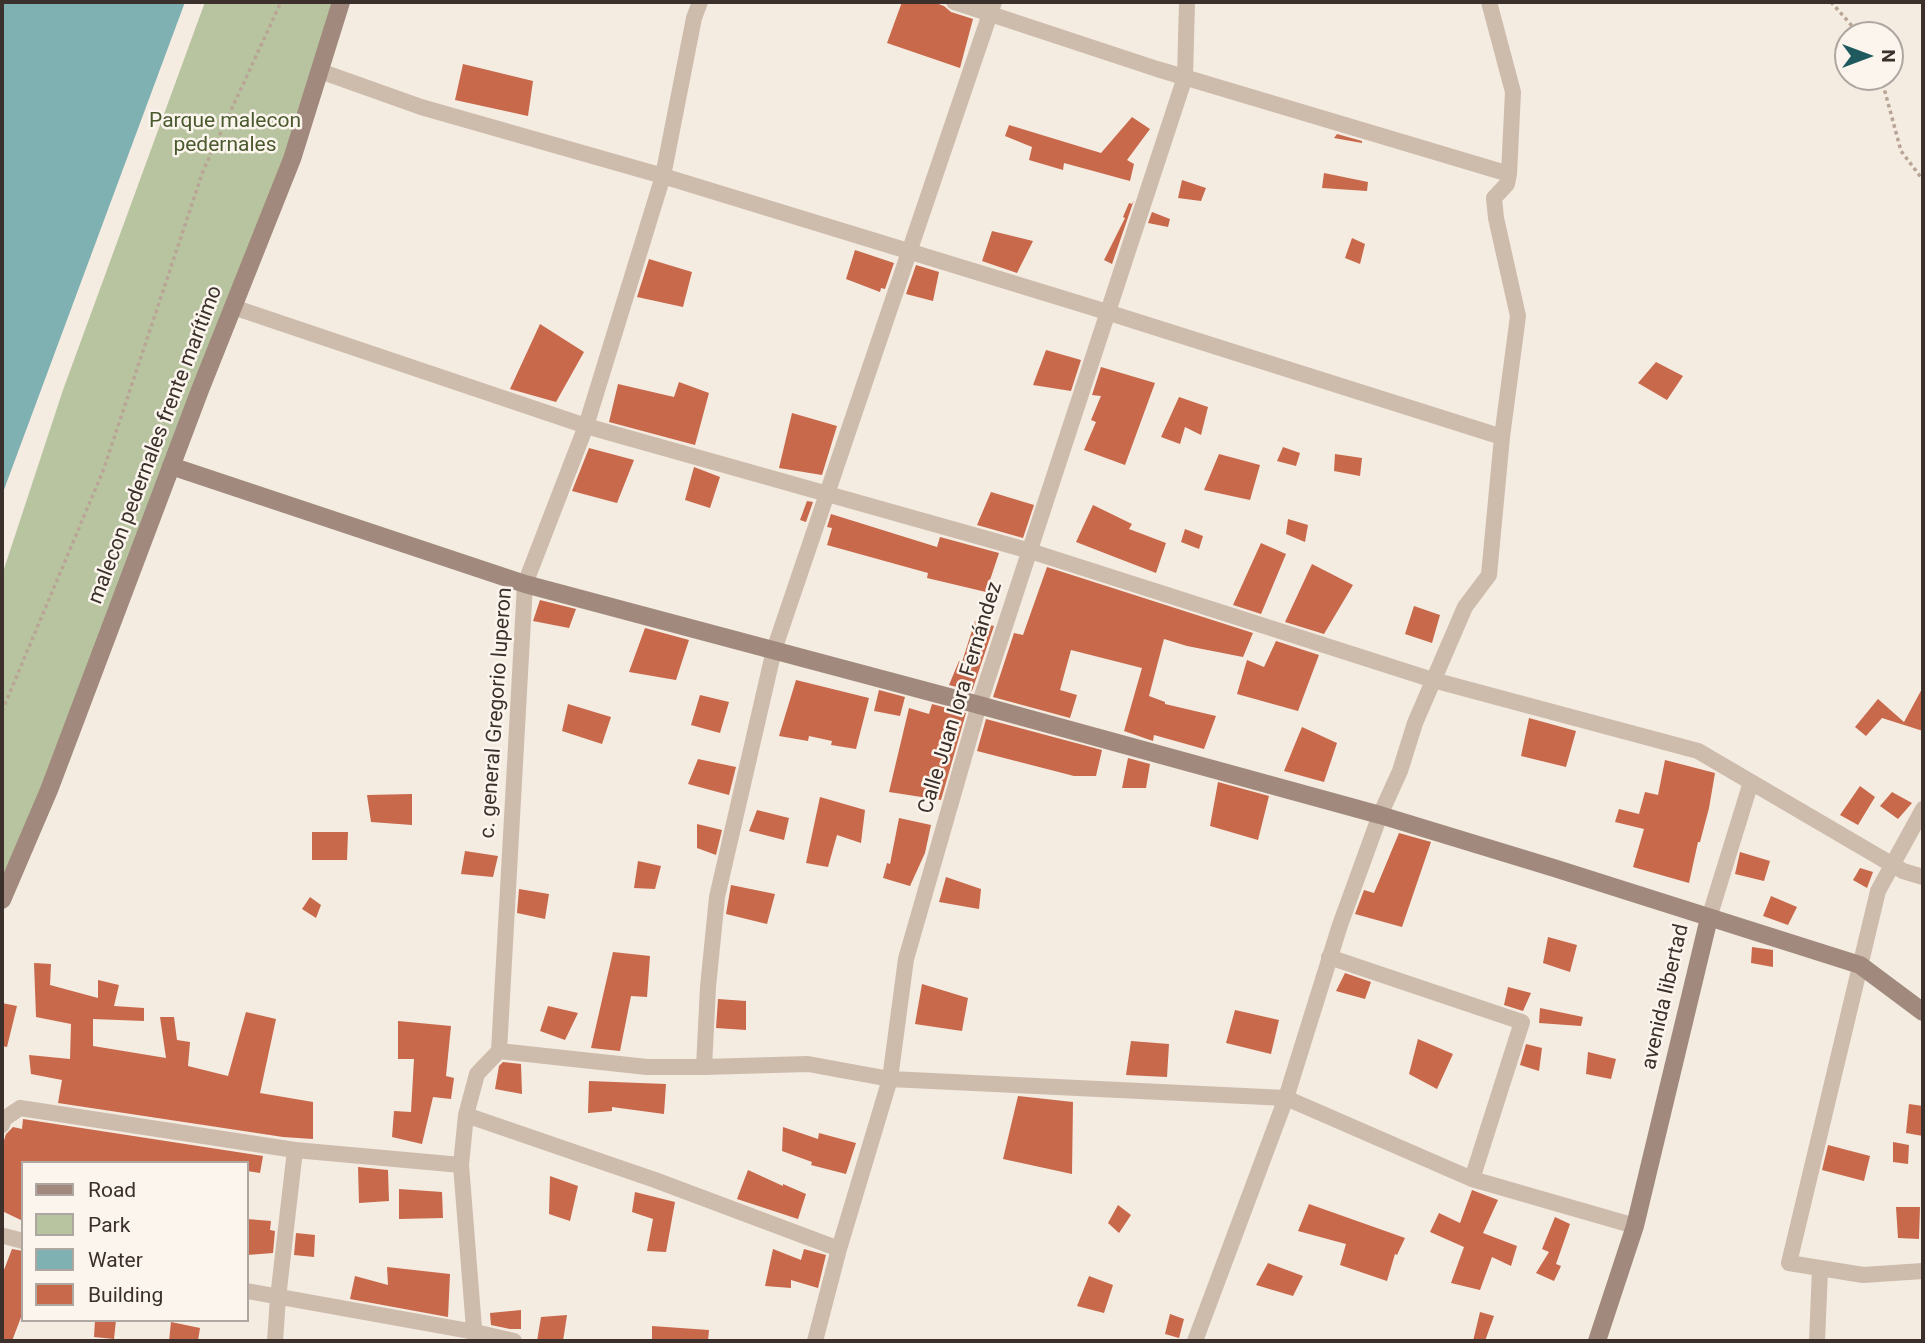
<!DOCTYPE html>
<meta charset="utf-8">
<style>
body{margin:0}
#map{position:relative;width:1925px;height:1343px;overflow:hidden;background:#f4ebe1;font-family:Roboto,sans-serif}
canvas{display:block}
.frame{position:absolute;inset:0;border:4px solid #3b302b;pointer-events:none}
.legend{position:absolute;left:21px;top:1161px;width:228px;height:161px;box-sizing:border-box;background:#fbf5ee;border:2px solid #aea6a0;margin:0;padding:9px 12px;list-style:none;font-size:21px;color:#3b302b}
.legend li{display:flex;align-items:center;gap:14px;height:35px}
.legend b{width:35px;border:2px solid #aea6a0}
.north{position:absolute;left:1834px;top:21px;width:70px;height:70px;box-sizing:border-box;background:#fbf5ee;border:2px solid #aea6a0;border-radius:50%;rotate:90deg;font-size:19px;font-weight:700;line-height:28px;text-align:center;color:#3b302b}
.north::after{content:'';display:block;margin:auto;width:24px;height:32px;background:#1f5a5e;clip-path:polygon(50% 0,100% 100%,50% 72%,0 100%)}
</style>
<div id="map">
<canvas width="1925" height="1343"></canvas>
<div class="frame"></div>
<ul class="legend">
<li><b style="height:9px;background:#a18a7d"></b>Road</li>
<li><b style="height:19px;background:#b8c4a0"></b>Park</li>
<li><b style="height:19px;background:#7fb0b2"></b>Water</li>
<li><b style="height:19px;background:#c8694b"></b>Building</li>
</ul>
<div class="north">N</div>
</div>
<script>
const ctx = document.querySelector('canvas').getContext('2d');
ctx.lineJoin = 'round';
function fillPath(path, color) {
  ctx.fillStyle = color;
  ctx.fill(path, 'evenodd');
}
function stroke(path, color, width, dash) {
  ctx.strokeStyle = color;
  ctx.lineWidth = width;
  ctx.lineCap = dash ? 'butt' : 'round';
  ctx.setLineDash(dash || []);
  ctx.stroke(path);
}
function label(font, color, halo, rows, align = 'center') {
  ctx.font = font + ' Roboto,sans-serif';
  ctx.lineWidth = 5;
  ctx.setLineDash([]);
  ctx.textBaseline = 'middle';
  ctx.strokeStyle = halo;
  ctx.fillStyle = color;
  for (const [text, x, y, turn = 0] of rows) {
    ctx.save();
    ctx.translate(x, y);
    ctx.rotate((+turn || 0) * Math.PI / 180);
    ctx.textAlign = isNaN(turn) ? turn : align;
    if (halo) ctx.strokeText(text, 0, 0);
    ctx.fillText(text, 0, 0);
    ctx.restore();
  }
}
fillPath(new Path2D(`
 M205 2H334L286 156 2 900V575L63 390Z`), '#b8c4a0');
fillPath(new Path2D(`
 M2 2H185L2 495Z`), '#7fb0b2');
fillPath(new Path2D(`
 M902 2H933L944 6 951 12 973 19 960 68 887 43Z
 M463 64 533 81 528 116 455 100Z
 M1132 117 1150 129 1127 160 1134 164 1130 181 1064 163 1063 170 1029 160 1032 147 1005 136 1009 125 1101 153Z
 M1337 134 1362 141V143L1334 138Z
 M1324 173 1368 182 1367 191 1322 188Z
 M1182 180 1206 188 1201 201 1178 198Z
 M1134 200 1112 264 1104 260 1125 218 1123 217 1129 203 1132 204Z
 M1152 212 1170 219 1168 227 1148 223Z
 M992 231 1033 241 1017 273 982 261Z
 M1352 238 1365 244 1360 264 1345 258Z
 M855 250 894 263 885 289 881 288 880 292 846 279Z
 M649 259 692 272 683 307 637 297Z
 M916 265 939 272 933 301 906 294Z
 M540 324 584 352 556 402 510 389Z
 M1046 350 1081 360 1071 391 1033 385Z
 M1656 362 1683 376 1667 400 1638 383Z
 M1101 367 1155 383 1125 465 1084 450 1096 422 1091 420 1101 396 1092 395Z
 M679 382 709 393 695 445 609 422 618 384 674 397Z
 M1179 397 1208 407 1201 435 1185 427 1180 444 1161 437Z
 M792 413 837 426 822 475 779 468Z
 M1283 447 1300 453 1296 466 1277 461Z
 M589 448 634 460 617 503 572 491Z
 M1219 454 1260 465 1250 500 1204 490Z
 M1335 454 1362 458 1360 476 1334 471Z
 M694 467 720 477 710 508 685 500Z
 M991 492 1034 505 1023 538 977 525Z
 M807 501 813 502 806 522 800 520Z
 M1093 505 1132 524 1129 529 1166 543 1156 573 1076 542Z
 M831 514 937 547 940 537 999 553 986 592 927 578 928 573 827 545 832 528 827 527Z
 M1288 519 1308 525 1305 542 1286 534Z
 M1185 529 1203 536 1199 549 1181 542Z
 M1261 543 1286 554 1261 614 1233 605Z
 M1312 564 1353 585 1324 634 1285 622Z
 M1047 567 1253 633 1243 657 1187 646 1164 639 1149 696 1165 702V704L1216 716 1204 749 1154 735 1153 741 1124 731 1142 668 1071 650 1060 690 1077 695 1070 718 993 697 1014 633 1023 635Z
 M540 600 576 609 569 628 533 621Z
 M1414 606 1440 615 1432 643 1405 634Z
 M975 621 994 626 972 691 949 685 959 661 962 662Z
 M645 628 689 640 676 680 629 672Z
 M1276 641 1319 655 1298 711 1237 694 1247 660 1264 667Z
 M796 680 869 698 856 749 831 745 832 741 809 736 808 741 779 736Z
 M1923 687V731L1882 718 1866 736 1855 727 1878 699 1904 722Z
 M879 690 905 697 900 716 874 711Z
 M700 695 729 702 720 733 691 725Z
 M568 704 611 717 602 744 562 731Z
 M932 704 966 713 941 800 889 792 909 708 929 714Z
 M1529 718 1576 731 1566 767 1521 756Z
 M986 719 1102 750 1096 776H1074L977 751Z
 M1302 727 1337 743 1324 782 1284 771Z
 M1128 758 1150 764 1146 788H1122Z
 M698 759 736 767 729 795 688 784Z
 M1665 760 1715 773 1709 808 1700 842H1698L1689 883 1633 867 1644 829 1615 822 1619 809 1639 814 1645 792 1658 795Z
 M1218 782 1269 796 1258 840 1210 826Z
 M1860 786 1875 797 1858 825 1840 815Z
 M1892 792 1912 803 1898 819 1880 806Z
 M412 794V825L371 822 367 795Z
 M820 797 865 810 861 843 837 835 828 867 806 863Z
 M757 810 789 818 784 840 749 831Z
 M899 818 931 825 925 853 910 886 883 878 887 863 890 864Z
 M697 824 722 830 716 855 697 848Z
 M312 832H348L347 860H312Z
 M1399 833 1431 842 1402 927 1355 914 1364 890 1374 893Z
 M465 851 498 856 493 877 461 874Z
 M1740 852 1770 861 1764 881 1735 874Z
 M638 861 661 866 655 889 634 888Z
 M1860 868 1873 872 1867 888 1853 880Z
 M946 877 981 889 979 909 939 902Z
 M731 885 775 894 767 924 726 914Z
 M519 889 549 894 545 919 517 913Z
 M1771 896 1797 907 1788 925 1763 916Z
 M310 897 321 905 316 918 302 909Z
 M1548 937 1577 945 1570 972 1543 963Z
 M1752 947 1773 950V967L1751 963Z
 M613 952 650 956 647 997 631 996 620 1051 591 1048Z
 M34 963 51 964 50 985 98 998V980L119 985 114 1006 144 1008V1021L93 1019V1046L166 1058 160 1017H174L177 1040 190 1042 188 1066 228 1076 246 1012 276 1019 260 1093 313 1102V1139L283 1137 58 1103 62 1080 31 1074 29 1055 70 1059 71 1024 36 1017Z
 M1345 973 1371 982 1365 999 1336 991Z
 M922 984 968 998 962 1031 915 1024Z
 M1508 987 1531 993 1523 1011 1504 1005Z
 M718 999 746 1001V1030L716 1028Z
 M2 1003 17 1006 7 1047 2 1046Z
 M548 1006 578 1013 565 1040 540 1031Z
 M1540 1008 1583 1017 1581 1026 1539 1023Z
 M1235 1010 1279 1020 1271 1054 1226 1043Z
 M398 1021 451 1026 446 1076 454 1078 451 1099 433 1097 422 1144 392 1137 394 1111 411 1112 414 1059H398Z
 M1418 1039 1453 1054 1437 1089 1409 1074Z
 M1131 1041 1169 1044 1167 1077 1126 1075Z
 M1526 1044 1542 1048 1539 1071 1520 1065Z
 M1588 1052 1616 1059 1611 1079 1586 1074Z
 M503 1062 521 1064 522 1094 495 1089 499 1066Z
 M589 1081 666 1084 664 1114 612 1107V1111L588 1113Z
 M1018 1096 1073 1102 1072 1174 1003 1159Z
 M1909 1104 1923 1106V1136L1906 1133Z
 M23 1119 263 1156 260 1173 247 1171V1163H23V1221L2 1211V1147L6 1134 13 1127 22 1129Z
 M783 1127 818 1139 819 1133 856 1143 846 1174 811 1165 812 1162 782 1151Z
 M1893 1142 1909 1145 1908 1164 1893 1162Z
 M1828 1145 1870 1156 1864 1181 1822 1170Z
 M358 1167 388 1170 389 1201 359 1203Z
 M748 1170 783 1186V1184L806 1194 798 1219 737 1199Z
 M550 1176 578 1186 570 1221 549 1214Z
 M399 1189 442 1192 443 1218 399 1219Z
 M1472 1190 1498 1200 1483 1233 1517 1246 1511 1266 1492 1257 1480 1290 1451 1283 1464 1247 1430 1232 1439 1213 1460 1223Z
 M635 1192 675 1202 666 1252 647 1251 653 1219 632 1212Z
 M1309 1204 1405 1238 1397 1255 1395 1254 1387 1281 1340 1265 1346 1244 1298 1231Z
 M1118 1205 1131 1215 1119 1233 1108 1223Z
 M1896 1207H1920L1919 1239 1898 1238Z
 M1555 1217 1570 1224 1556 1264 1561 1266 1554 1281 1536 1273 1549 1252 1542 1249Z
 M247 1219 271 1221 270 1230 275 1231 273 1253 247 1255Z
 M296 1233 315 1235 314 1257 294 1255Z
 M12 1249 23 1251V1312L12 1341H2V1275Z
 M773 1249 801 1260 804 1249 826 1255 818 1288 791 1280V1288L765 1286Z
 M1268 1263 1303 1276 1293 1296 1256 1285Z
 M387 1267 450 1274 448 1317 350 1299 355 1276 388 1285Z
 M1089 1276 1113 1285 1104 1313 1077 1306Z
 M521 1310V1329H510L491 1325 490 1313Z
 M1480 1312 1494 1316 1485 1341H1473Z
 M1170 1314 1184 1319 1179 1338 1165 1334Z
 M567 1315 563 1341H537L541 1317Z
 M95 1320H116L114 1339 94 1337Z
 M171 1322 200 1328 198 1341H169Z
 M652 1326 709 1330 708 1341H652Z`), '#c8694b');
stroke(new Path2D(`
 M1831 2 1860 35
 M1881 77 1901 151 1923 180
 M2 711 103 471 203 171 281 2`), '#b9a596', 3.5, [3.5, 3.5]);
stroke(new Path2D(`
 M954 2 1157 69 1509 174
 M320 71 421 107 663 176 1094 308 1502 437
 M233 307 586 426 1030 551 1433 680 1698 751 1903 871 1923 877
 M1923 809 1878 891 1789 1263 1863 1275 1923 1271
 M1709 918 1751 782
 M1329 957 1522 1022 1472 1179
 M499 1051 647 1067H704L708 987 717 897 774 650 994 2
 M704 1067 808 1064 890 1079 1286 1098 1472 1179 1635 1226
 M466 1115 655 1180 839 1249
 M2 1125 4 1119 20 1108 295 1150 461 1165
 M4 1236 23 1241
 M247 1291 475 1332 514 1341
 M275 1341 278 1298 295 1150
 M475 1341 461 1165 466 1115 477 1074 499 1051 525 584 586 426 663 176 694 18 700 2
 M815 1341 839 1249 890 1079 906 959 979 705 1185 77 1187 2
 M1195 1341 1286 1098 1340 925 1380 815 1400 771 1415 723 1465 607 1489 575 1502 437 1518 316 1496 218 1494 198 1507 184 1509 174 1513 92 1489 2
 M1817 1341 1820 1269`), '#cdbbac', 16);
stroke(new Path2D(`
 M171 466 525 584 979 705 1380 815 1554 868 1860 965 1923 1012
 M2 900 49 790 200 390 292 159 341 2
 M1597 1341 1635 1226 1709 918`), '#a18a7d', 18);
label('21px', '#4a5a2e', '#fbf5ee', [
 ["Parque malecon",225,122],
 ["pedernales",225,146]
]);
label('21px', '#3b302b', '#fbf5ee', [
 ["malecon pedernales frente marítimo",156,445,-69],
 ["Calle Juan lora Fernández",961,698,-73],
 ["c. general Gregorio luperon",497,713,-86],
 ["avenida libertad",1666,997,-77]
]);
</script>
